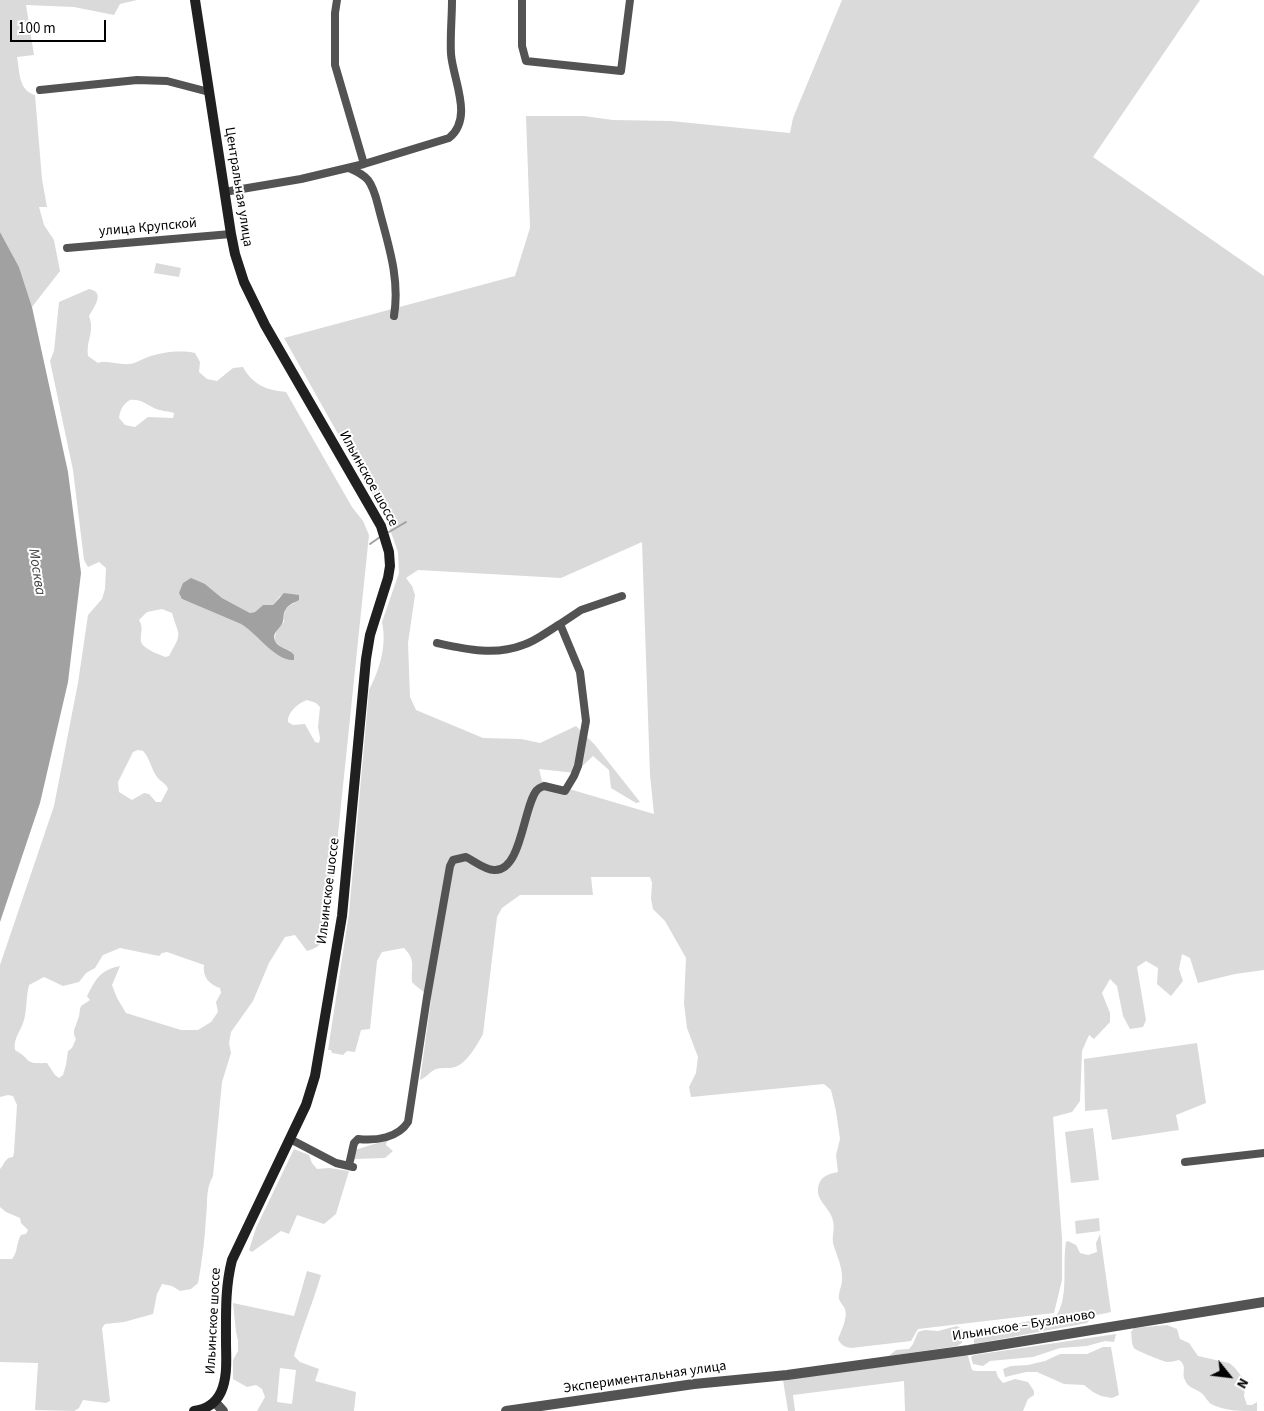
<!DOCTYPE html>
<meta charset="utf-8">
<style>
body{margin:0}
#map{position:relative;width:1264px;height:1411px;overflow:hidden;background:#fff;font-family:"Source Sans 3",sans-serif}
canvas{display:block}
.north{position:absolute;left:1204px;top:1351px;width:50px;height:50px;-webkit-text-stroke:4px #fff;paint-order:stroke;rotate:119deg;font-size:14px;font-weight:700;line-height:20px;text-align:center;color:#000}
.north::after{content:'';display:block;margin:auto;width:18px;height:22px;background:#000;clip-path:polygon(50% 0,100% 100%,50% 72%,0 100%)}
.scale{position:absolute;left:10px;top:20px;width:96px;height:22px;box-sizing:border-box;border:2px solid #000;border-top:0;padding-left:6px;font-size:15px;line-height:18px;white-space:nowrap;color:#000;-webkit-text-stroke:4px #fff;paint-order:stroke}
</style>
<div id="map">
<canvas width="1264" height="1411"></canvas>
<div class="north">N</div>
<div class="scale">100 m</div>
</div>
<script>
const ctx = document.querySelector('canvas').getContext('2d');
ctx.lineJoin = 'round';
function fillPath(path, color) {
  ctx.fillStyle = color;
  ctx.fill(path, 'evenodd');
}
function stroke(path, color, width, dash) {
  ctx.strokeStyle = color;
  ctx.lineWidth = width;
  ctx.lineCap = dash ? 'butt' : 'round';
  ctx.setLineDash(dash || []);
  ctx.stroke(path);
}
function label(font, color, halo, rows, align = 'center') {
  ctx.font = font + ' "Source Sans 3",sans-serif';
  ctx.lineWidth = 4;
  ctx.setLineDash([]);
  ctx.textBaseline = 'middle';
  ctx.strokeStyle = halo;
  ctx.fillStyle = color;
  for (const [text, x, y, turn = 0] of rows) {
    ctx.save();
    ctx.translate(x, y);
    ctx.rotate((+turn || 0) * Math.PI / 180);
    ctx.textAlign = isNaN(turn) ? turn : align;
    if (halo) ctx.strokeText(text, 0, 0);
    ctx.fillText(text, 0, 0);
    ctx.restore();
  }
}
fillPath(new Path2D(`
 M0 0H137L120 4 114 15 74 7 26 5 34 55 17 57C20 72 18 90 35 95L42 179 47 207H39L44 225 54 240 60 271 32 307 19 267 0 232Z
 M842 0H1200L1093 157 1264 276V970L1235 974 1198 983 1190 958 1182 954 1179 969 1183 981 1171 996 1157 984 1158 968 1146 961 1137 967 1146 1020 1143 1027 1130 1029 1123 1016 1117 986 1110 979 1102 993 1110 1013V1022L1094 1039 1089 1035 1082 1051 1080 1101 1072 1112 1053 1117 1062 1238V1280L1054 1313 918 1329 911 1341 851 1348C844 1347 841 1345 838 1339 841 1331 848 1318 845 1309 844 1306 840 1303 839 1299 838 1292 843 1284 842 1277 842 1265 836 1254 833 1243 832 1236 835 1228 833 1221 831 1209 818 1202 818 1191 818 1177 828 1174 838 1172L836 1155 840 1139 836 1111 831 1090 824 1084 691 1097 689 1087 696 1073 698 1057 687 1028 684 1003 686 958 665 921 653 909 651 899 652 883 650 877H591L593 895H520L502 908 497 917 483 1034C477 1045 467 1063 455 1067 449 1069 442 1067 436 1069 429 1072 426 1078 420 1080L431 1000C427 992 418 989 412 982 411 966 416 960 404 948L382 952 377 961 370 1029 361 1030 355 1052 347 1051 343 1055 332 1053 331 1050H328L349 913 369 690C380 669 387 645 382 622L399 573 398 552 387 521 284 338 515 276 530 228 526 116H584L613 120 671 121 790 133 793 118ZM642 542 650 775 654 814 542 781 539 769 575 773 593 756 609 770 611 788 636 803 640 802 595 745 576 726 540 743 521 739 483 738 416 710 410 697 408 643 415 595 412 586 406 578 418 570 561 578Z
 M156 263 181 268 179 277 154 273Z
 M89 289C106 292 94 307 89 316 95 332 86 340 88 356L98 363C104 360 121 365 129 364 135 364 142 359 148 357 162 352 181 350 195 353L200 362 199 372 207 379 217 381 233 368 243 367C253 385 266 390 286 392L352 507 363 521 369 535 329 921C325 938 325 946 307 951L295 935 285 937 269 963 253 1001 231 1032 229 1043 231 1053 222 1082 213 1176C205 1190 208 1202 206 1217 205 1239 202 1261 198 1283L191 1289 180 1291 172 1286 162 1284 157 1294 153 1314 124 1322 105 1324 102 1328 110 1401 106 1403 83 1400 79 1408 74 1411 35 1410 38 1363 0 1362V1259H12C18 1252 16 1243 21 1235L26 1234 28 1230 21 1223 20 1218 6 1212 0 1207V1169C5 1164 4 1158 13 1157L14 1152 17 1105 13 1096 8 1095 0 1097V965L54 806 78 683 88 615 102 599 105 589 106 568 99 562 88 567 84 560 73 470 50 361 54 351 59 302ZM130 400C141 399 145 404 154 408 160 411 167 411 174 413L173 418 148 417 135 427 125 425 119 418C120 410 123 404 130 400ZM205 584 222 598 250 613 255 612 263 605H273L280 596 295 603C285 606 283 613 284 622L277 629 274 640 281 647 291 651 272 650 250 629 241 624 182 599ZM162 609 172 613C179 638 183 631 169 656L165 657C158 654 147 650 142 644 138 638 145 629 139 620L147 612ZM307 700 316 703 320 707 318 727 320 738 319 743 315 742 305 724 293 725 288 722C287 713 298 703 307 700ZM138 750 143 751C150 758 151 769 157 777 161 782 166 783 168 789L161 802H156L149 794 144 793 132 800 119 792 118 782 133 752ZM120 948 159 956 162 953 167 952 204 965C202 977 210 985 220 988L221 993 216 1002 218 1012 211 1022 198 1030H181L126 1013 117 998 112 985 120 966C100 970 96 979 87 996L90 1000 81 1006C79 1011 80 1015 78 1019 76 1027 71 1031 76 1039L72 1048 68 1051 66 1065 63 1075 59 1078 55 1075 47 1063C22 1064 33 1060 15 1050 13 1038 21 1031 24 1020 27 1009 26 996 29 985L44 977 63 986 79 982 86 973 95 968 103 955Z
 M1197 1043 1206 1103 1176 1115 1179 1130 1112 1140 1107 1109 1085 1111 1084 1059Z
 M1093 1128 1099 1180 1071 1183 1065 1132Z
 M387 1140 386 1145 393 1151 385 1158 354 1159 355 1150Z
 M294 1149 309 1155 312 1163 317 1169 329 1168 349 1171 336 1214 324 1224 297 1215 289 1234 281 1231 252 1252 249 1250 256 1228Z
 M1099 1218 1100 1231 1076 1234 1075 1221Z
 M1100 1234 1111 1312 1092 1316 1087 1323 974 1344V1333L1057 1315C1069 1294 1062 1265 1066 1242L1068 1241 1076 1245 1080 1253 1088 1255 1097 1252 1096 1243Z
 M307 1271 321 1275C313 1303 302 1328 294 1356L300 1362 319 1369 315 1381 356 1392 354 1411H257L265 1397 262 1389 256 1385 247 1387 233 1379V1360L238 1351V1341L236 1332 233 1303 294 1316ZM280 1368 296 1370 292 1404 277 1402Z
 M1167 1325 1177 1329 1180 1339 1189 1343 1198 1356 1229 1363C1236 1367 1238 1374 1246 1380L1244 1396 1247 1405H1252L1257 1402V1411C1240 1411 1224 1411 1211 1404 1206 1400 1205 1395 1200 1392 1194 1388 1188 1388 1185 1380 1181 1373 1188 1366 1179 1360 1175 1361 1171 1362 1167 1362 1162 1361 1135 1350 1134 1348 1131 1343 1132 1337 1131 1332L1134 1328Z
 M957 1326 963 1330 962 1343 957 1346 889 1356 896 1350 909 1349 913 1344 918 1332 925 1330 938 1331Z
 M1116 1334 1114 1342 1105 1341 1087 1346 1060 1348 1033 1357 990 1361 983 1366 973 1364 971 1357 974 1355Z
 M1103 1347H1111L1119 1395 1112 1398 1101 1396 1093 1392 1084 1385 1064 1384 1037 1372H1026L1005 1377 1003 1369 1011 1366 1028 1365 1045 1361 1060 1354H1087Z
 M964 1354 968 1356 972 1370 975 1371H996L998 1377 1003 1383 1015 1379 1028 1382 1034 1391V1395L1028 1399 1023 1411H905L904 1381 793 1395 795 1411H788L783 1380Z`), '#dadada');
fillPath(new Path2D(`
 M0 232 19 267 32 307 68 472 81 573 68 682 40 803 0 922Z
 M191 578 205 584 222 598 250 613 255 612 263 605H273L284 593 299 595V600C294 603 289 604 286 609 283 613 284 616 283 621 282 628 271 632 275 641 279 649 289 648 294 655V660C276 662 256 632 241 624L182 599 179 593 183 583Z`), '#a1a1a1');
stroke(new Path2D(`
 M389 532 406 522
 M370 544 380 537`), '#a1a1a1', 2);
stroke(new Path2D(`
 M337 0 335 13V65L364 164
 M522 0V46L526 61 621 71 630 0
 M40 90 137 80 167 81 209 92
 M349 168C356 171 363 174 368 180 375 189 377 202 380 213 389 247 400 280 394 316
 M224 192 301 179 364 164 449 138C474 118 453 80 451 54 450 36 452 18 452 0
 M67 248 231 234
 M560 624 581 610 622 596
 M290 1139 336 1163 353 1167
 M1185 1162 1264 1153
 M349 1165 354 1143 358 1139C376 1141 398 1138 408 1122L427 997 450 866 453 860 466 857C474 861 485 870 494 870 522 872 523 806 537 790 539 788 542 787 544 786L565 791 574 776 578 766 586 721 580 672 560 624C548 631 536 641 523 645 495 656 465 649 437 643`), '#535353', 8);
stroke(new Path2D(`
 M215 1402 223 1411
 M506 1411 694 1384 787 1375 969 1350 1264 1302`), '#535353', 10);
stroke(new Path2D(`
 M194 1411C207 1409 216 1403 221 1392 228 1376 226 1358 226 1342 226 1314 225 1287 232 1260L306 1105 315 1076 342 916 366 659 370 635 388 578 390 566 389 552 381 526 265 325 244 282 235 254 231 234 195 0`), '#202020', 10);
label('14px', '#000', '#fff', [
 ["Центральная улица",238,187,81],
 ["улица Крупской",148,228,-5],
 ["Ильинское шоссе",368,479,61],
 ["Ильинское шоссе",329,891,-83],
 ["Ильинское шоссе",214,1321,-87],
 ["Ильинское – Бузланово",1024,1326,-9],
 ["Экспериментальная улица",645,1378,-8]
]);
label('italic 15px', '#424242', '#fff', [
 ["Москва",36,572,81]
]);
</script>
